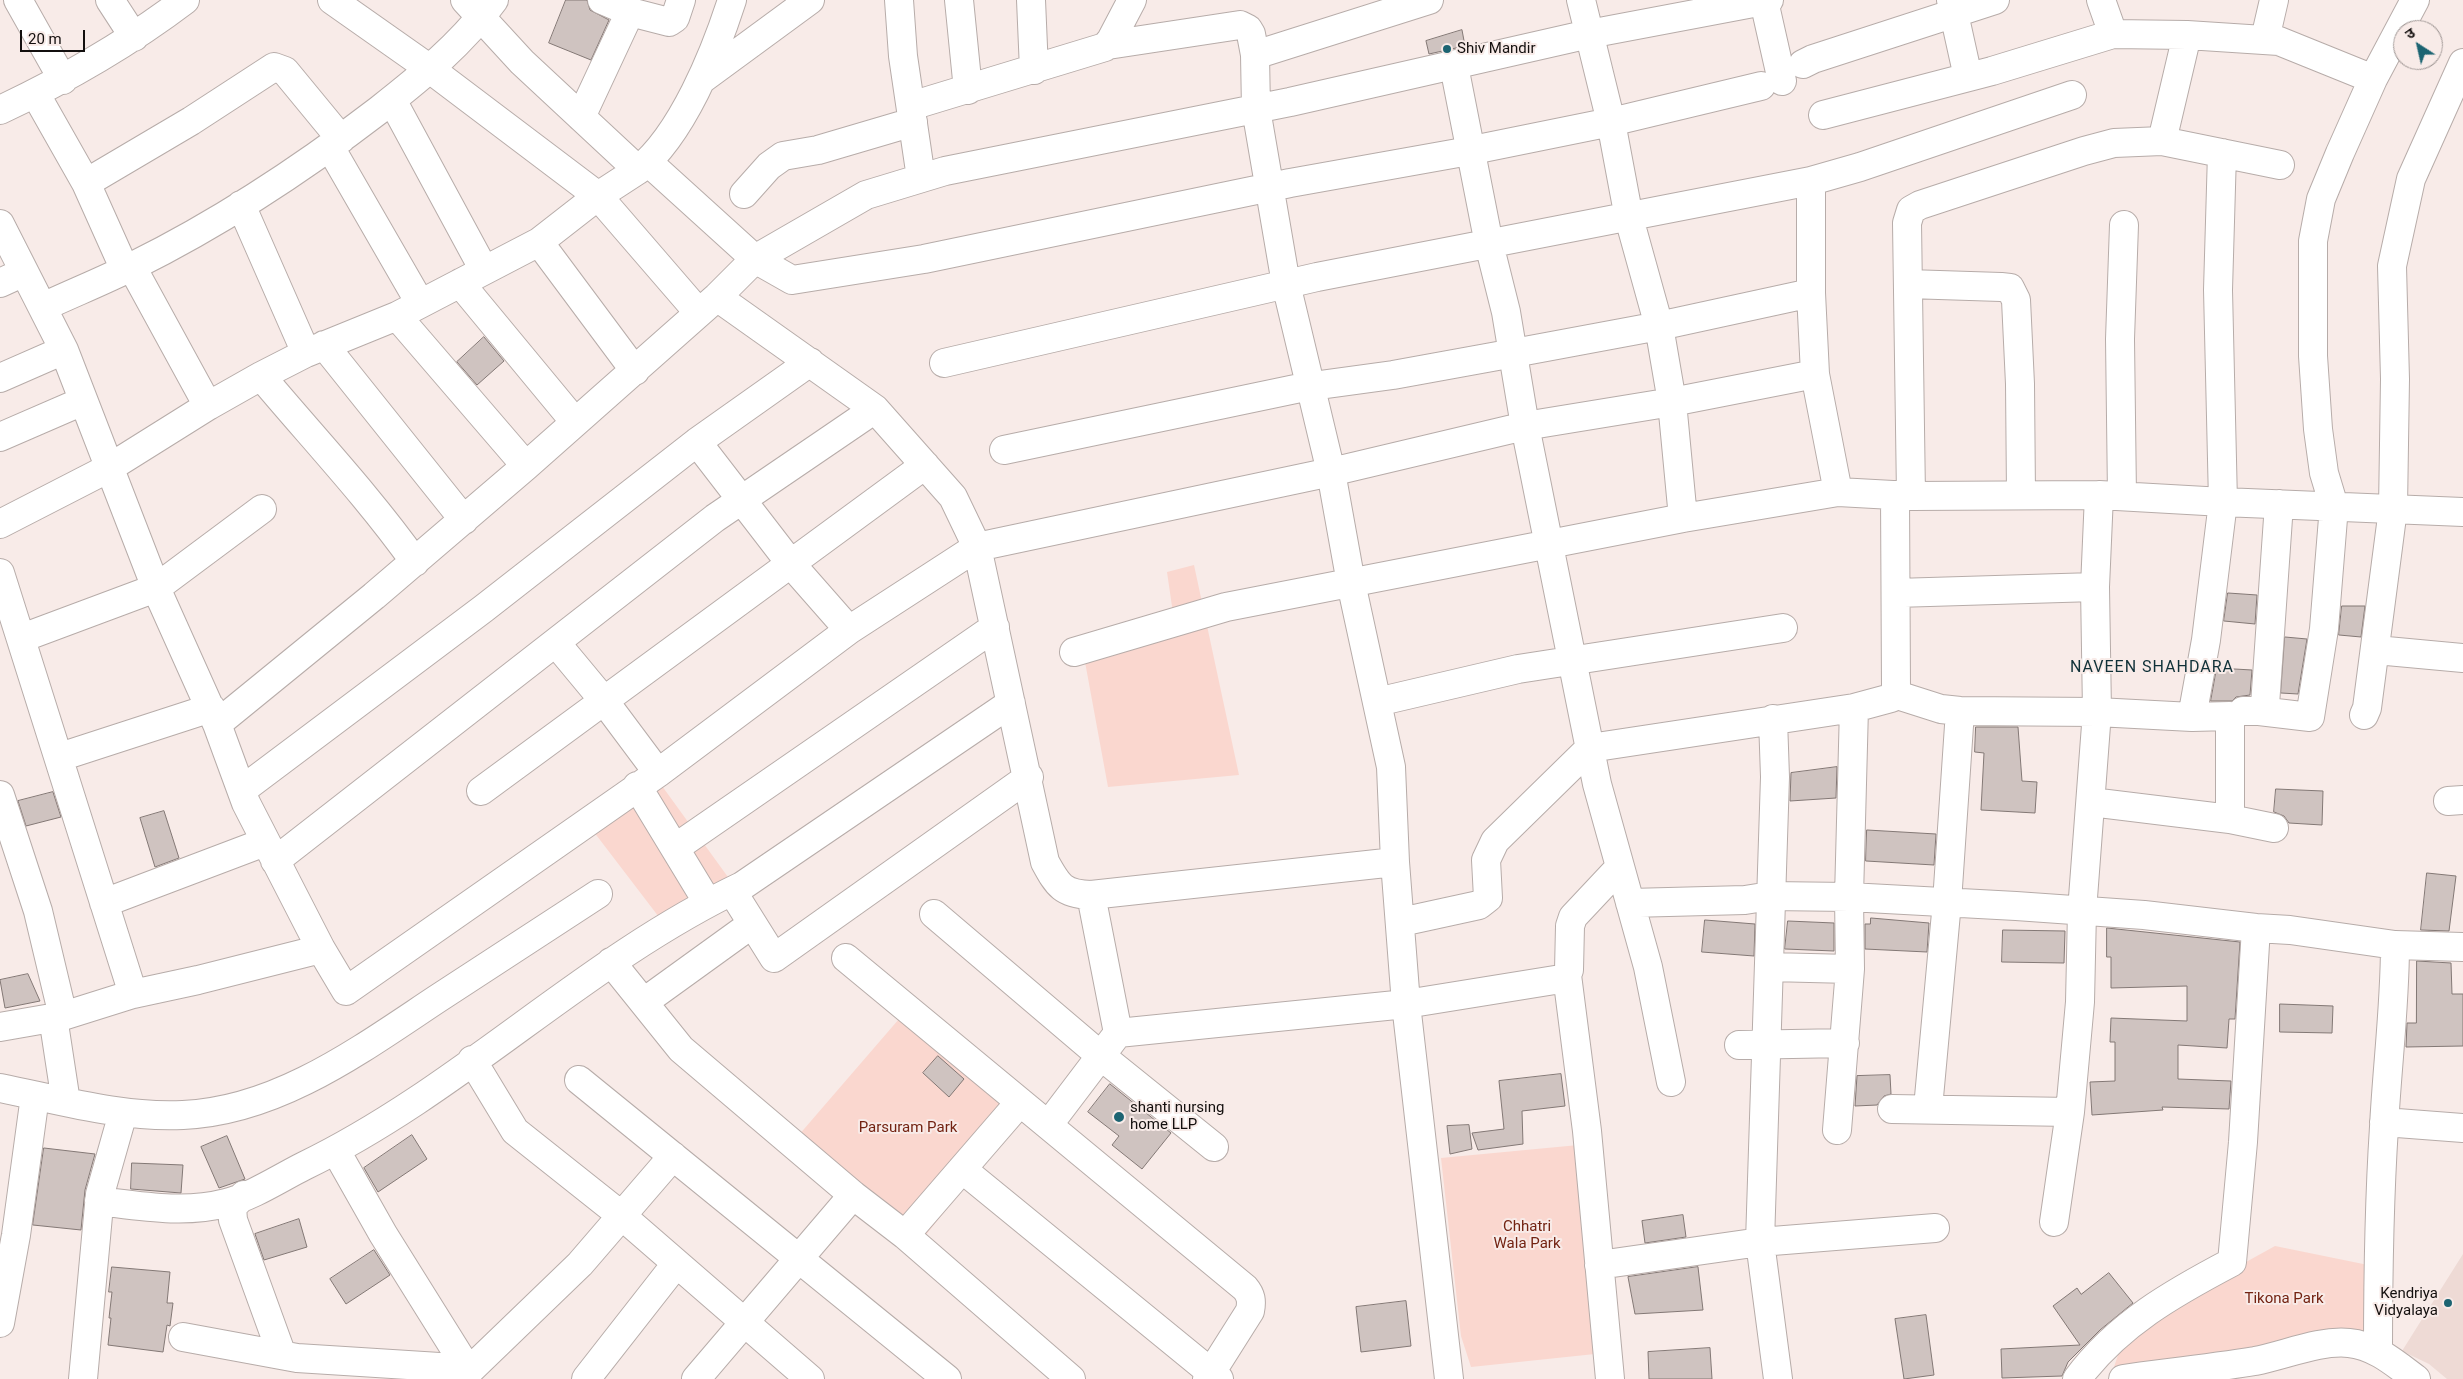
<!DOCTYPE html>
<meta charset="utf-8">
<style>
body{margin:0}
#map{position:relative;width:2463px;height:1379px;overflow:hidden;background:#f8ebe8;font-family:Roboto,"Noto Sans Devanagari",sans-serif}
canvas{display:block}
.north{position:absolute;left:2393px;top:20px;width:50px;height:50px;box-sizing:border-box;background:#f8ebe8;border:1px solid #9c9391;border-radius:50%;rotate:325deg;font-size:14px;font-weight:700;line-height:20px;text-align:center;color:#130f0e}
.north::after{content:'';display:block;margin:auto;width:18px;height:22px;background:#1c6472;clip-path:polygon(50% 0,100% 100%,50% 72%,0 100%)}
.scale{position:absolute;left:20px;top:30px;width:65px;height:22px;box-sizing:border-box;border:2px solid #130f0e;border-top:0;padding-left:6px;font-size:15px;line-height:18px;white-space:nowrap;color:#130f0e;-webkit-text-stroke:4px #f8ebe8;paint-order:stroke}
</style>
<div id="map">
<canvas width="2463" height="1379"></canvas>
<div class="north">उ</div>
<div class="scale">20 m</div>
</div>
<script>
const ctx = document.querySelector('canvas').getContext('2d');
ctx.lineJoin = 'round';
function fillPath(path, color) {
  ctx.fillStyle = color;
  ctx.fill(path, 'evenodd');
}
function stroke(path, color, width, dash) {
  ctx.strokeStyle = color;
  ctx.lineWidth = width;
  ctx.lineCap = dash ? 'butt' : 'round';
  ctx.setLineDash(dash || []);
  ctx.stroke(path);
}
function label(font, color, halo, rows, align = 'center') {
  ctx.font = font + ' Roboto,sans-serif';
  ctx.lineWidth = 4;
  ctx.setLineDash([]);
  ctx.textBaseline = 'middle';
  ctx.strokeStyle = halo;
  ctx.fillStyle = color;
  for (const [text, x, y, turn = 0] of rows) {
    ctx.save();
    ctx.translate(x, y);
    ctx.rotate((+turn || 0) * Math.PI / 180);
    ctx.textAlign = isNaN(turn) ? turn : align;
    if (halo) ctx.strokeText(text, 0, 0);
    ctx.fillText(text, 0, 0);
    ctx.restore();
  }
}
fillPath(new Path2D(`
 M2463 1254V1379H2447L2429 1364 2402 1351Z`), '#eedad5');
fillPath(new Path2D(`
 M1194 565 1239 775 1108 787 1083 651 1175 627 1167 572Z
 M649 768 733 884 665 925 584 819Z
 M899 1019 1019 1119 921 1241 798 1136Z
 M1589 1144 1614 1352 1471 1367 1461 1336 1441 1158Z
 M2275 1246 2373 1266 2385 1346 2110 1379 2121 1346 2246 1262Z`), '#fad7cf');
const building = new Path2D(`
 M566 0H587L590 10 609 20 591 60 549 43Z
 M1462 30 1465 46 1429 54 1426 41Z
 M484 337 504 361 477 385 457 362Z
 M2228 593 2257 595 2255 624 2224 621Z
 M2342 606H2365L2361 637 2339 635Z
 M2285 637 2307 639 2298 694 2281 693Z
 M2217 668 2252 670 2250 695 2236 697 2232 701H2211Z
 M1976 727H2018L2022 781 2037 782 2035 813 1981 810 1984 753 1975 752Z
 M1837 767 1836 798 1790 801 1791 773Z
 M2276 789 2323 791 2322 825 2289 823 2284 816 2274 812Z
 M53 792 61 817 26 826 18 801Z
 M164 811 179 858 155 867 140 818Z
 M1867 830 1936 834 1934 865 1866 861Z
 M2427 873 2456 876 2449 931 2421 930Z
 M1871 918 1929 923 1927 952 1865 949V924H1870Z
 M1705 920 1755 924 1754 956 1702 952Z
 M1788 921 1834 923V951L1785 949Z
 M2107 928 2240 942 2235 1019H2229L2227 1048 2178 1045V1079L2231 1081 2229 1109 2162 1107 2163 1110 2092 1115 2090 1082 2115 1081V1042H2110L2111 1018 2187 1021V986L2111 988V957H2107Z
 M2003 930 2065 931 2064 963 2002 962Z
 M2417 961 2451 963 2452 994H2463V1046L2406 1047 2407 1023H2416Z
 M28 974 40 1001 5 1008 0 980Z
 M2280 1004 2333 1006 2332 1033 2280 1032Z
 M938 1056 964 1079 949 1097 923 1073Z
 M1561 1074 1565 1106 1522 1111 1523 1144 1478 1150 1472 1133 1504 1129 1499 1081Z
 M1890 1075 1891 1094 1884 1096 1877 1105 1855 1106 1857 1076Z
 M1110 1084 1171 1133 1142 1169 1112 1145 1119 1136 1088 1112Z
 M1469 1125 1472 1149 1450 1154 1447 1126Z
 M412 1135 427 1159 378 1192 364 1168Z
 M227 1136 245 1179 219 1188 201 1147Z
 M44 1148 95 1154 85 1190 81 1230 33 1225Z
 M132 1163 183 1165 181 1193 131 1189Z
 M1683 1215 1686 1237 1645 1243 1642 1221Z
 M299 1219 307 1247 264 1260 255 1234Z
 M374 1250 390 1275 346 1304 330 1279Z
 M112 1267 170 1272 167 1303H173L170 1326 167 1325 163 1352 108 1345 111 1318H109L112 1292H109Z
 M1698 1267 1703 1310 1635 1314 1628 1277Z
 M2109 1273 2133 1303 2100 1330 2068 1362 2062 1376 2002 1378 2001 1349 2080 1345 2053 1306 2077 1288 2081 1294Z
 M1406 1301 1411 1346 1361 1352 1356 1307Z
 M1926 1315 1934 1375 1904 1379 1895 1319Z
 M1710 1348 1712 1379H1649L1648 1352Z`);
fillPath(building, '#cfc3c0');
stroke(building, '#837875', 1);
const minor = new Path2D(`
 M18 0 63 80
 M110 0 134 37
 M332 0 430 69 598 196 699 313
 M465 0 522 62 638 170C682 135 715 53 732 0
 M899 0 903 56 921 178
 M959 0 968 90
 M1031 0 1034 70
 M1581 0 1611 122 1629 218 1659 326 1672 402 1683 518
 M1951 0 1968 77
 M2101 0 2113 34
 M1764 1 1782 81
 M630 12 669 22 675 18 681 0
 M2265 39 2274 0
 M1108 45 1240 25 1248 29 1251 34 1255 55 1256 109 1286 284 1331 472 1351 583 1391 767 1395 862
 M1255 55 1429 0
 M1803 64 1813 59 1995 0
 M1454 66 1489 244 1506 312 1525 426 1597 784 1648 967 1671 1082
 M701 80 810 0
 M35 93 86 183 125 270
 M392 100 484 270
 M911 106 1105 47 1111 40 1132 0
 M0 110C66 79 127 44 185 0
 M1823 115 1992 71 2113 34 2187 35 2279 41 2373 79
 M581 117 630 12 602 0
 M2162 141 2187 35
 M330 147 420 303
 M648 162 755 259 792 280 924 259 1290 183 1458 153 1611 122 1761 86
 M1811 181V293L1815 374 1838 492
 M86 183 191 121 274 67 285 71 341 139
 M744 194 769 166 783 156 818 150 913 122
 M241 205 306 353
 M0 224 64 350 156 588 217 724 246 803 321 949 346 991 658 773 849 630 977 547 1331 472 1525 426 1672 402 1815 374
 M539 242 635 371
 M132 267 208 406
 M0 283 24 272
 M460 283 575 422
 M1908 284 2001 287 2010 288 2016 300 2020 384 2021 495
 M717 297 875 409 953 497 977 547 1045 862C1058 886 1063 894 1091 895L1395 862 1406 1004 1449 1379
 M43 307C73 293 103 281 133 266 220 223 302 169 379 110 421 77 462 44 494 0
 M397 316 526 466
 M324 345 464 520
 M944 363 1317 277 1811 181 1860 167 2072 95
 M261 376C313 438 368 496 415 562
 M0 378 64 350
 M0 437 83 401
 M697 442 791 564 849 630
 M1004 450 1305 387 1393 375 1514 353 1659 326 1811 293
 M1911 496 1907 223 1911 210 1920 205 2084 151 2114 143 2162 141 2280 165
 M2122 496 2120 339 2124 225
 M0 524 109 468 208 406 261 376 306 353 397 316 539 242 598 196 638 170
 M0 573 133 994
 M1896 593 2095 587
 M22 638 156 588 262 509
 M556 643 605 702 658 773
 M2376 650 2463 658
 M1074 652 1226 607 1683 518 1838 492 1911 496 2099 495 2223 502 2463 512
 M1894 694 1941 709 1960 711 2097 712 2192 717 2230 716V819
 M1377 702 1518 669 1783 628
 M2243 711H2259L2265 705 2279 504
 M2259 711 2310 717 2324 629 2334 506 2324 473 2318 429 2313 356V241L2321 199 2340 153 2373 79 2415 0
 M2364 715 2367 708 2393 509 2395 379 2392 266 2411 179 2463 63
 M2192 717 2206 640 2223 502 2218 290 2222 153
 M217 724 374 596 526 466 717 297 755 259 866 195 945 171 1290 102 1589 34 1769 0
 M60 757 211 708
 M637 786 708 903
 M242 790 483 609 697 442 810 362
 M481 791 925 465
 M0 795 38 911 63 1016
 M2448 801 2463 800
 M2091 802 2230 819 2274 828
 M675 848 995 627
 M275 861 715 518 875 409
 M732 891 774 958 1029 777
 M1091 895 1118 1033
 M104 903 265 842
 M1630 903 1745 900 1770 896 1849 897 2016 906 2144 915 2256 928 2290 930 2395 945 2463 947
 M934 914 1101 1056 1214 1147
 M1401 922 1479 905 1488 898 1486 860 1495 841 1590 748 1854 708 1891 698 1896 689 1895 495
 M846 958 1245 1288C1251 1295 1252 1301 1250 1311L1207 1379
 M611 962 681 1049 853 1195 905 1235 1071 1379
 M1770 967 1850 969
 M1567 975 1587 1131 1610 1379
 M644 1002 752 924
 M53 1017 66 1102
 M0 1027 63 1016 133 994 198 980 321 949
 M1739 1045 1845 1043
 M472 1060 515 1131 622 1216 810 1379
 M579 1080 947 1379
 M0 1088C60 1100 121 1118 183 1115 278 1111 360 1050 437 999 491 964 545 929 598 894
 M1928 1108 1947 902 1960 711
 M1892 1109 2070 1112
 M2384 1122 2463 1128
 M1049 1124 1118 1033 1406 1004 1561 979 1567 975 1569 970 1570 926 1573 917 1619 868
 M1837 1130 1850 969 1849 897 1854 708
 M336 1151 383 1234 468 1370
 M962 1169 1219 1379
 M244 1195 232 1207 233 1220 282 1355
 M99 1201C141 1206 184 1214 226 1203 253 1196 280 1178 304 1166 461 1090 584 961 742 886L1011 703
 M2054 1222 2070 1112 2080 1002 2082 911 2097 712 2095 587 2099 495
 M905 1235 1020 1102
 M1599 1265 1760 1242 1775 777 1773 719
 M0 1323 16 1235 35 1096
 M183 1337 297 1358 471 1369 580 1264 673 1156
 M2378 1352C2378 1277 2379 1203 2384 1127 2387 1067 2395 1006 2395 945
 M83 1379 100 1194 123 1113
 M586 1379 676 1264
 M696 1379 853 1195
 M1778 1379 1760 1242 1935 1228
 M2077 1379C2118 1324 2173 1293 2232 1262L2243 1142 2256 928
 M2123 1379C2167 1373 2211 1368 2255 1361 2286 1355 2319 1340 2349 1343 2374 1345 2396 1364 2416 1379`);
stroke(minor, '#b7aca9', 30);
stroke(minor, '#fff', 28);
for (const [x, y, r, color] of [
 [1447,49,5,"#1c6472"],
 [1119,1117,6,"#1c6472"],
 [2448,1303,5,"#1c6472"]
]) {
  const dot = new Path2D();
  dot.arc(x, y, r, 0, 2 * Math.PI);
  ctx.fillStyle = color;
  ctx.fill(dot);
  stroke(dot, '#f8ebe8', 2);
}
label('15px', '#130f0e', '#f8ebe8', [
 ["Shiv Mandir",1457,49],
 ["shanti nursing",1130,1108],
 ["home LLP",1130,1125],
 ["Kendriya",2438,1294,"right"],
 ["Vidyalaya",2438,1311,"right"]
], 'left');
label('15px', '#732312', '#f8ebe8', [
 ["Parsuram Park",908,1128],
 ["Chhatri",1527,1227],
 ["Wala Park",1527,1244],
 ["Tikona Park",2284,1299]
]);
ctx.letterSpacing = '1px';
label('16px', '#103138', '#f8ebe8', [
 ["NAVEEN SHAHDARA",2152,668]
]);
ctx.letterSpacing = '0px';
</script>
